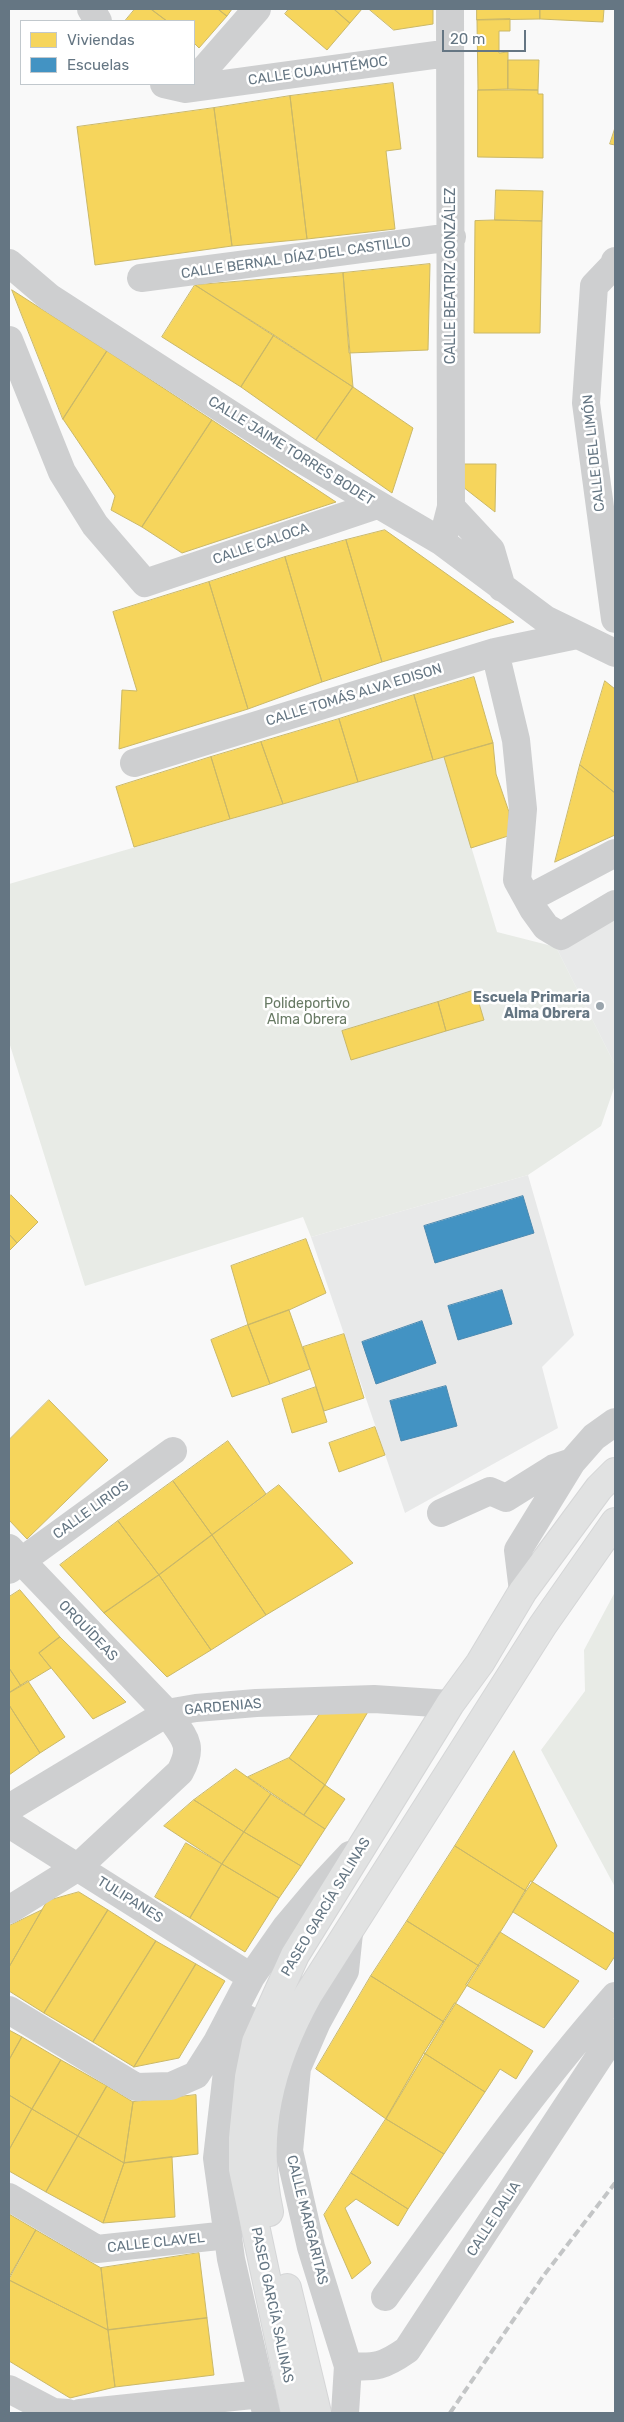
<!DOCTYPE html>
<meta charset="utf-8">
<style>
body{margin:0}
#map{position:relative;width:624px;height:2422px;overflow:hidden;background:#f9f9f9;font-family:Rubik,sans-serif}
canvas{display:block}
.frame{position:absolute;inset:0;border:10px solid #657683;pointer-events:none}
.legend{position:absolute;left:20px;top:20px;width:175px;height:65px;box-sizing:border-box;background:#fff;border:1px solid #c1c8cd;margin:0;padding:6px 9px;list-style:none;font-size:15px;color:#657683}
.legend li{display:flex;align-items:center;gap:10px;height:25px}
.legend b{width:25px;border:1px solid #c1c8cd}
.scale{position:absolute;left:442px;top:30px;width:84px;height:22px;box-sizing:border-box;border:2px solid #657683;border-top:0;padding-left:6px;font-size:15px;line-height:18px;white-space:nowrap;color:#657683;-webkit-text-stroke:4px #fff;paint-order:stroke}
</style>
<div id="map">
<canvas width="624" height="2422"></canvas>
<div class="frame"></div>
<ul class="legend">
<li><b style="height:14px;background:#f6d55c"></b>Viviendas</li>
<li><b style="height:14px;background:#4393c3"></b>Escuelas</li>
</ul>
<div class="scale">20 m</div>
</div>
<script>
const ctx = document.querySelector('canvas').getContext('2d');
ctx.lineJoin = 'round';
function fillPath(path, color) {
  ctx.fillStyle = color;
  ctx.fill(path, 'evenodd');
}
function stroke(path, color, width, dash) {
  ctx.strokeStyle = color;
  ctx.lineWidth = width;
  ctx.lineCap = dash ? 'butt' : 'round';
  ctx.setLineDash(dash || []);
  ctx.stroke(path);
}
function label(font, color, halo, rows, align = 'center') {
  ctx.font = font + ' Rubik,sans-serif';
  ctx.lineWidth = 5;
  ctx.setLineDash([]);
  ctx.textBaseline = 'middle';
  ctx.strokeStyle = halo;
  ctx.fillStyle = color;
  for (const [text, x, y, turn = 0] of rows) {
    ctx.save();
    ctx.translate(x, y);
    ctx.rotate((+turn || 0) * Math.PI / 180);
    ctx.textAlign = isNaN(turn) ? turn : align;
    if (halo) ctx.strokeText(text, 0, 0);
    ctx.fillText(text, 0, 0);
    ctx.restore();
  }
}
fillPath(new Path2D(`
 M615 915V1065L556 947Z
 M528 1175 574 1335 542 1367 558 1428 405 1513 311 1237Z`), '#e8e9e9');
fillPath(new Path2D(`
 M444 757 497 932 556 947 615 1065V1085L601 1126 528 1175 311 1237 303 1217 85 1286 9 1042V884Z
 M615 1592V1887L541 1750 585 1691 584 1650Z`), '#e8ebe6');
const homes = new Path2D(`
 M135 9H151L167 21H125Z
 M151 9H218L227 16 199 48 194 43V21H167Z
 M218 9H232L227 16Z
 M289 9H334L350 23 327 50 285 14Z
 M334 9H362L350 23Z
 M369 9H433V24L394 30Z
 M477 9H540V19L477 20Z
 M540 9H604L603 22 540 19Z
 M510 19V31H499V53L508 52V89L478 90 477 20Z
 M508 60H539L538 90 508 89Z
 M393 83 401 149 386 151 395 229 307 239 290 96Z
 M478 90H538V94H543V158L478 157Z
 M290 96 307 239 232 246 214 108Z
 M214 108 232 246 95 265 77 127Z
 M615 128V145L610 144Z
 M496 190 543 191 542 221 495 220Z
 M495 220 542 221 540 333H474L475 221Z
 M430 264 428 350 349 353 343 273Z
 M343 273 353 387 195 285Z
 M195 285 274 335 241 387 162 337Z
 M12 290 107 351 63 419Z
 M274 335 353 387 316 440 241 387Z
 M107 351 212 420 142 527 111 510 115 496 63 419Z
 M353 387 413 428 392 493 316 440Z
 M212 420 336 502 182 553 142 527Z
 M459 464H496L495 512 458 483Z
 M385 530 514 622 382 662 346 540Z
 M346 540 382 662 322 682 285 557Z
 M285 557 322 682 248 709 209 582Z
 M209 582 248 709 119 749 122 690 137 691 113 612Z
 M474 677 493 743 433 760 414 695Z
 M605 681 615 689V793L580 765Z
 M414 695 433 760 358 782 339 719Z
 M339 719 358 782 283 804 261 742Z
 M261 742 283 804 230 819 211 757Z
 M493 743 496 774 509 812 508 836 471 848 444 757Z
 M211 757 230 819 134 847 116 787Z
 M580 765 615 793V835L555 862Z
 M475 990 484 1020 446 1031 438 1002Z
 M438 1002 446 1031 351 1060 342 1031Z
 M11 1195 38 1222 17 1243 9 1234V1197Z
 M9 1234 17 1243 9 1251Z
 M306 1239 326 1293 289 1310 248 1325 231 1266Z
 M289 1310 310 1369 270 1384 248 1325Z
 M248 1325 270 1384 232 1397 211 1340Z
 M344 1334 364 1398 324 1411 303 1347Z
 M316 1387 327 1422 292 1433 282 1399Z
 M49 1400 108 1460 27 1539 9 1520V1440Z
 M375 1427 385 1455 339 1472 329 1443Z
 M228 1441 266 1494 212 1535 173 1481Z
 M173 1481 212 1535 159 1575 118 1521Z
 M279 1485 353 1563 266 1615 212 1535Z
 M118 1521 159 1575 104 1613 60 1565Z
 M212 1535 266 1615 211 1650 159 1575Z
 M159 1575 211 1650 167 1677 104 1613Z
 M20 1590 60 1637 39 1653 51 1668 21 1686 9 1668V1597Z
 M60 1637 126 1702 93 1719 39 1653Z
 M9 1668 21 1686 9 1693Z
 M28 1681 65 1737 40 1753 9 1705V1693Z
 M9 1705 40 1753 9 1775Z
 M369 1710 325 1785 289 1758 320 1713Z
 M514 1751 557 1846 526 1891 455 1846Z
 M289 1758 325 1785 304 1815 248 1777Z
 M236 1769 271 1794 244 1832 194 1800Z
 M325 1785 345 1799 325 1829 304 1815Z
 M271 1794 325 1829 301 1866 244 1832Z
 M194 1800 244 1832 222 1864 164 1826Z
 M244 1832 301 1866 279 1898 222 1864Z
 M186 1843 222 1864 190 1918 155 1897Z
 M455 1846 526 1891 479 1966 407 1921Z
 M222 1864 279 1898 245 1952 190 1918Z
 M531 1881 615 1934V1956L606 1970 513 1912Z
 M79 1892 108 1910 44 2013 9 1991V1967L47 1901Z
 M42 1910 9 1967V1926Z
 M108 1910 156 1941 93 2042 44 2013Z
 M407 1921 479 1966 444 2022 371 1976Z
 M500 1932 579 1981 544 2028 466 1985Z
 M156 1941 196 1964 134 2067 93 2042Z
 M196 1964 225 1981 179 2058 134 2067Z
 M371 1976 444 2022 386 2119 316 2069Z
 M455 2003 533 2051 516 2079 500 2069 485 2092 424 2053Z
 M9 2030 22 2037 9 2060Z
 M22 2037 61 2060 32 2109 9 2095V2060Z
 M424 2053 485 2092 444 2154 386 2119Z
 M61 2060 107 2086 78 2136 32 2109Z
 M107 2086 133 2102 124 2163 78 2136Z
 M9 2095 32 2109 9 2150Z
 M196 2095 198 2154 124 2163 133 2102Z
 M32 2109 78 2136 46 2192 9 2171V2150Z
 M386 2119 444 2154 408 2209 351 2173Z
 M78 2136 124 2163 103 2223 46 2192Z
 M172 2157 175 2217 103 2223 124 2163Z
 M351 2173 408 2209 398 2226 356 2199 345 2208 371 2263 352 2279 324 2215Z
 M9 2214 36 2230 9 2277Z
 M36 2230 101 2268 108 2330 9 2280Z
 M199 2253 207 2318 108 2330 101 2268Z
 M9 2280 108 2330 115 2387 70 2398 9 2361Z
 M207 2318 214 2375 115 2387 108 2330Z`);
fillPath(homes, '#f6d55c');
stroke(homes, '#cab868', 1);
const schools = new Path2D(`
 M523 1196 534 1233 435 1263 424 1226Z
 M502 1290 512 1324 458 1340 448 1306Z
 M422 1321 436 1363 376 1384 362 1342Z
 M446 1386 457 1426 401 1441 390 1401Z`);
fillPath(schools, '#4393c3');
stroke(schools, '#4d8ab0', 1);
const secondary = new Path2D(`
 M269 2212C252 2133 270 2064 308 1995L543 1625 615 1522
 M287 2288 317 2413
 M295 2413 243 2169V2138L249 2077 256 2042 295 1955 450 1704 480 1663 523 1591 599 1488 615 1472`);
stroke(secondary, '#d5d6d7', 30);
stroke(new Path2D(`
 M91 9 98 21
 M194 81 257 9
 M164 84 186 89 449 53
 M615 261 614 265 594 286 586 403 615 619
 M9 263 49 297 165 372 294 455 442 542 545 619 615 653
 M141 278 452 237
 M9 340 62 472 95 525 145 583 377 505
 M451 507 491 550 502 588
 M442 542 451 507 450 9
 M495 652 516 740 523 809 517 880 533 909 546 927 561 936 615 904
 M134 763 495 652 577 635
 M528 899 615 853
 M441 1513 490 1491 506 1498 554 1468 572 1462
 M9 1548 167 1713C184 1738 195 1744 180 1772L78 1867 9 1910
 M9 1570 173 1451
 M523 1591 518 1550 572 1462 594 1437 615 1422
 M9 1808 167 1713 196 1708 256 1703 374 1699 450 1704
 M9 1824 251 1977
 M9 2010 136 2087 171 2086 196 2075 217 2042 251 1977 286 1927 319 1888 350 1855
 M247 2019 228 2063 217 2158 231 2259 266 2413
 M9 2197 97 2249 228 2235
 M385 2297C459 2194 532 2090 615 1996
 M348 2366C376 2368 384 2366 407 2350L615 2033
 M9 2389 53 2412 68 2413
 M80 2413 262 2394
 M345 2413 348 2366 311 2247 289 2151 297 2068 317 2022 345 1971 349 1933`), '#cecfd0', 28);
stroke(secondary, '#e1e2e2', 28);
stroke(new Path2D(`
 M450 2413 544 2275 615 2183`), '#c3c5c6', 4, [8, 4]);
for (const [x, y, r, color] of [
 [600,1006,5,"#99a4ac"]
]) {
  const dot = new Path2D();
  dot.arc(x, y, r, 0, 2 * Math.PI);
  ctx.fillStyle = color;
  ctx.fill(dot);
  stroke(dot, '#fff', 2);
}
label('14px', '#657683', '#fff', [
 ["CALLE CUAUHTÉMOC",318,71,-8],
 ["CALLE BERNAL DÍAZ DEL CASTILLO",296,258,-8],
 ["CALLE BEATRIZ GONZÁLEZ",451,276,-90],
 ["CALLE JAIME TORRES BODET",291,451,32],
 ["CALLE DEL LIMÓN",594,453,-96],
 ["CALLE CALOCA",261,544,-19],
 ["CALLE TOMÁS ALVA EDISON",354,695,-17],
 ["CALLE LIRIOS",91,1510,-36],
 ["ORQUÍDEAS",88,1631,46],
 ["GARDENIAS",223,1707,-5],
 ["TULIPANES",130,1900,32],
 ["PASEO GARCÍA SALINAS",326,1907,-59],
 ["CALLE DALIA",494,2219,-57],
 ["CALLE MARGARITAS",307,2220,76],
 ["CALLE CLAVEL",156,2243,-6],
 ["PASEO GARCÍA SALINAS",272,2305,78]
]);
label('bold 14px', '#657683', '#fff', [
 ["Escuela Primaria",590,998],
 ["Alma Obrera",590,1014]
], 'right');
label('14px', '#687a64', '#fff', [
 ["Polideportivo",307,1004],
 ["Alma Obrera",307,1020]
]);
</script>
